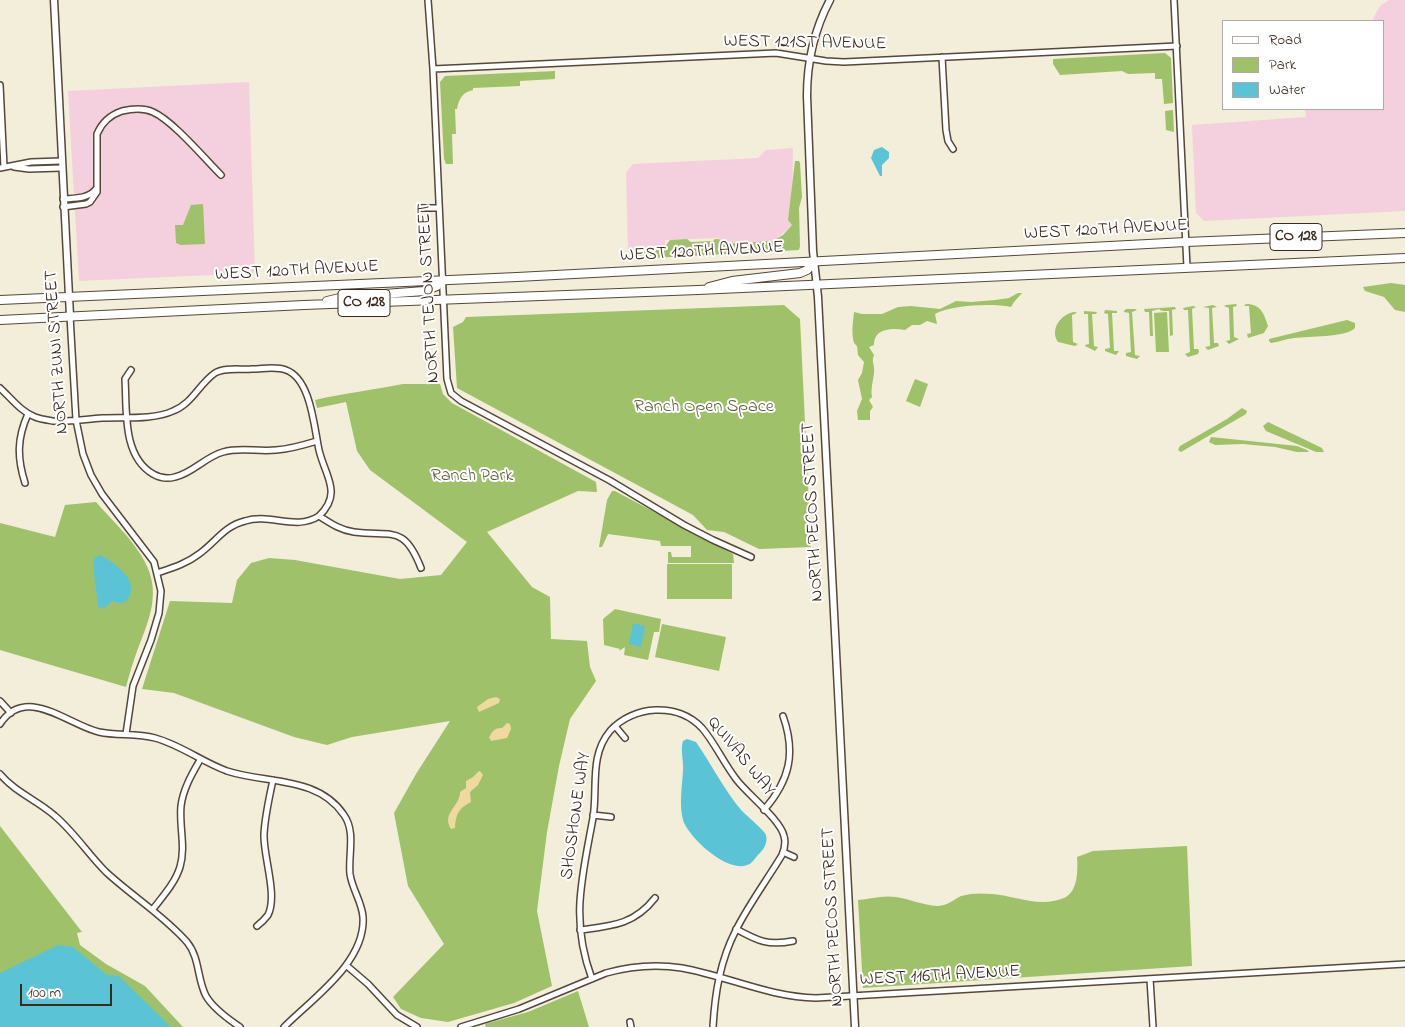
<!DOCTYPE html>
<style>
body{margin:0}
#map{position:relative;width:1405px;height:1027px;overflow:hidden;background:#f2eed9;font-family:"Indie Flower",sans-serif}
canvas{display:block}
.legend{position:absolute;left:1222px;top:20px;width:162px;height:90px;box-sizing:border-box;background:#fff;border:1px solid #b1aaa5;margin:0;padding:6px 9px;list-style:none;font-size:15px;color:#3b2a1e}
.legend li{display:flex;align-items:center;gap:10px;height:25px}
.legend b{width:25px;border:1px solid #b1aaa5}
.scale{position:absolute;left:20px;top:984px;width:92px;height:22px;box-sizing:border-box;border:2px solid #3b2a1e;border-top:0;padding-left:6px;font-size:15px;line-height:18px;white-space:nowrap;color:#3b2a1e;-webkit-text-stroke:4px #fff;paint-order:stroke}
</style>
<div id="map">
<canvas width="1405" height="1027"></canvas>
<ul class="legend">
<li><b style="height:6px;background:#fff"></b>Road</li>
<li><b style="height:14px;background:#9fc16a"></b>Park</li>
<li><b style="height:14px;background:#5ac4d6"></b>Water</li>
</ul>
<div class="scale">100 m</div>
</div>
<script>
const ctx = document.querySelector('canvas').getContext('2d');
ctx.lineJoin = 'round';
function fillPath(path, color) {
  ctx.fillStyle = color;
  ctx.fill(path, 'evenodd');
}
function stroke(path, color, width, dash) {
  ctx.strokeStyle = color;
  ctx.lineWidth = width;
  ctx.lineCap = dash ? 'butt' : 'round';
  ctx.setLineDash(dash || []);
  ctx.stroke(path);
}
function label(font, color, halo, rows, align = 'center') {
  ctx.font = font + ' "Indie Flower",sans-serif';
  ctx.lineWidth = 4;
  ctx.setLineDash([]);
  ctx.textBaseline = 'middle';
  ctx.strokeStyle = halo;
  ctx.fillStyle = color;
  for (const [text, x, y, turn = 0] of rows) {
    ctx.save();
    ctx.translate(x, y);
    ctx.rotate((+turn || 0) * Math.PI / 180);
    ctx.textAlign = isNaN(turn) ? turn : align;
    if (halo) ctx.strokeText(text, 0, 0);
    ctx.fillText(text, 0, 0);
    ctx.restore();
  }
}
fillPath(new Path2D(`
 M1389 0H1405V211L1204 221 1196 213 1192 125 1306 117 1305 109H1384V21H1372L1380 6Z
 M249 82 255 273 79 281 68 91Z
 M793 148 792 225 777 239 767 242 722 244 719 238 665 240V247L628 249 626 173 633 164 758 158 766 150Z`), '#f4cfdd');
fillPath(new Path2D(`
 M1165 53 1171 58 1173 103 1164 104 1162 79H1155V73L1128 74 1122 71 1060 75 1053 64V59Z
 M555 71V79L520 81V86L473 88V90C463 92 459 98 457 109H455L456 134H452L453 164H446L444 159 440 82 445 76Z
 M1173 110 1174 132 1166 130 1165 111Z
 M795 161H799L800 163 802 197 799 208 800 246 799 250 634 259V250L663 249 670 240 687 239 691 242 713 241 715 239H719L722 244 773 241 783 235 792 225 788 220Z
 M203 204 205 244 181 245 176 243 175 225H183L191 205Z
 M1391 283 1405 285V312L1395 310 1384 297 1365 291 1363 287Z
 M1018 293H1022L1014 302 1011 307C992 303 951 305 935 314L937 324 927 321 920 325H912L905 330C892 328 874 328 874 345L869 347 874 355C872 360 873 362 874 367 875 377 870 387 872 397L869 400 873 407 870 411V420H858L857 411 862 399 858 380 862 373 864 362 858 355 857 346 854 343C851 332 853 323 854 312L862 314H882L898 307 911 306 940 309 956 301 971 302 995 300 1009 298Z
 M1236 304 1237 306 1233 307 1234 337 1239 339 1229 344 1226 341 1230 340 1229 308 1224 306 1226 305Z
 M1246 304C1261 304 1264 314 1268 326L1264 333 1248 338 1247 334 1251 333 1249 306H1244Z
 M784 305 800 319 811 547 759 549 724 532 707 530 693 515 457 388 453 327 463 322 466 317Z
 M1213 305 1217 307 1212 308 1214 343H1218L1219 346 1208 350 1205 347 1210 346 1209 308 1203 307Z
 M1193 306 1196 307 1192 309 1194 349H1198L1199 351 1198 354 1188 357 1185 354 1190 352 1188 310H1184L1183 308Z
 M1175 307 1176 309 1172 310 1173 335 1170 336 1169 311H1162V309L1161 311 1159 309 1152 311 1153 336H1150L1149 312H1145L1144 309Z
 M1126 309H1135L1137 310 1132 312 1135 355 1140 356 1137 359 1126 356V353L1131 352 1129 313 1124 312V311Z
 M1105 310 1117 311V313H1112L1114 351H1119L1116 355 1105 351V349L1110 348 1108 314 1104 313Z
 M1084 311 1097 312 1096 314H1092L1094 346 1098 347 1095 351 1085 346V345L1089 344 1088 314H1084Z
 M1075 312 1077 313 1072 315 1073 342 1078 344 1075 346 1058 342C1049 329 1062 313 1075 312Z
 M1167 312 1169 352H1156L1154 313Z
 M1347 320 1355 323V328C1345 338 1308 336 1294 338 1286 339 1278 342 1271 343L1269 341V339L1273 338Z
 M915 379 928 384 920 407 906 401Z
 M403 384H440L443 394 452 403 596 482 597 492 578 491 487 532 532 587 550 597 551 639 587 641 590 667 596 681 570 719 559 766 547 832 537 911 552 986 514 1003 448 1022 421 1018 401 1009 393 997 444 944 408 886 394 813 416 774 450 721 352 737 327 745 294 737 174 693 142 689 170 601 232 603 237 580 251 563 269 558 295 560 400 579 441 575 467 542 370 470 357 451 346 402 317 408 315 400C344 393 374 390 403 384Z
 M1242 408 1247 411 1246 414 1181 452 1178 450 1180 446 1227 419Z
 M1268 422 1322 448 1324 452H1316L1266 431 1263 426Z
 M1211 437 1297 446 1307 450 1309 452H1297L1275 447 1243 444 1215 445 1209 442Z
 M612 491H615L733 554 734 563H668V552H671L672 557H691V546H661L660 541 608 534 602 547H599L607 500Z
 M96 502C111 519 129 536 141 555 164 591 149 619 136 654 132 665 129 676 126 687L0 650V523L55 537 65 505Z
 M667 564H732V599H667Z
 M615 609 661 619 659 632H654L648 660 624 655 625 647 619 651 620 649 604 645 603 619Z
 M662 624 726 637 719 671 655 657Z
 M0 826 82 932 77 933 80 945 106 964 145 986 183 1027H0Z
 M1187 846 1192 966 863 988 858 900C870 899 883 895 896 897 909 899 923 905 937 906 947 906 953 900 961 896 971 893 982 893 992 894 1016 896 1040 908 1064 898 1078 892 1078 870 1077 857L1093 851Z
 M578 991 589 1027H486L485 1024 488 1023 528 1012Z`), '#9fc16a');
fillPath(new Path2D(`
 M496 697 500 699 499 703 479 712 477 707 488 699Z
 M507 723 510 724 511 729 507 738 491 741 489 737C493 731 494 728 502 728Z
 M478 772 480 771 483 775 478 785 470 792 471 802C458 809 456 814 455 828L451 829C441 813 460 807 460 792L466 788V781L473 777Z`), '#eeda9e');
fillPath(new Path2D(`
 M882 147 889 152V158L882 165V176H880L871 158 874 150Z
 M100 555C113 562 139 579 129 597 125 605 119 603 112 601L106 607 100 608 98 606 93 565 95 557Z
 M633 623 645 626 641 647 629 644Z
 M687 739 696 742C712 765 724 790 742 811 747 816 765 831 766 835 768 843 764 849 758 855 755 858 752 864 747 865 727 873 689 838 683 820 679 804 682 787 683 771 684 761 680 750 683 741Z
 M58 945 73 947 107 975 119 976 171 1027H0V973Z`), '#5ac4d6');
const minor = new Path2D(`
 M428 0 433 69 447 379 451 393 461 401 609 480 684 525 713 540 751 557
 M1174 0 1187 267
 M942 57 946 130 948 141 953 149
 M433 69 776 53 826 61 844 62 1177 46
 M0 85 4 167
 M14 167 29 169 61 168
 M0 168 31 162 61 161
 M63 199C75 198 88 199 96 189
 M63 207 86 204 90 202 97 192V134C102 122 110 115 122 111 131 109 144 108 153 112 173 121 204 158 221 175
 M421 208H439
 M70 316 76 420 83 454 91 475 102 494 154 562 161 591 159 613 151 640 133 686 126 734
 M131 370 125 379C127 410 122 456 153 474 160 478 168 479 175 477 193 473 205 457 223 452 240 447 258 452 276 450 290 449 304 445 317 441
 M0 388C11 398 20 411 35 417 40 419 47 420 53 421 69 422 86 419 102 418 123 417 154 420 173 411 192 404 199 384 215 373 224 367 241 370 252 369 263 369 276 366 286 370 311 379 314 427 319 450 325 476 343 493 319 516
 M25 483C17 458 17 438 28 414
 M157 573C172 568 186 564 199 554 215 543 224 526 245 521 270 513 296 531 319 516 330 523 340 530 354 532 392 537 404 524 421 568
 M0 701 11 713
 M0 724C26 684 68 725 99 732 117 736 136 733 155 738 181 745 202 762 227 771 267 784 318 776 344 815 356 832 348 855 350 874 352 889 362 902 363 917 366 962 313 998 284 1027
 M615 726 625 738
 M0 774C16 793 37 800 55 816 74 832 88 854 106 872 132 896 163 915 187 942 200 958 197 979 206 996 213 1008 228 1019 240 1027
 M764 810C790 780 796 753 783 716
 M593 815 611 817
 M783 852 794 857
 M153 909C163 896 175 883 180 867 186 847 179 826 181 806 183 789 192 774 200 760
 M257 926C261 923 265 919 268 915 278 895 263 856 264 834 265 816 269 798 273 780
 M736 929C758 941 768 946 793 941
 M580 930C611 926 634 925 655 898
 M347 966 368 984 397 1015 417 1027
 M592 979C570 920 582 878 593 818 598 788 589 756 610 731 633 705 678 702 702 728 715 743 723 762 736 779 747 794 780 819 784 836 786 843 785 848 782 855 767 880 749 904 736 930 720 961 715 993 713 1027
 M1150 979 1153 1027
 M630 1022 631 1027
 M461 1027 519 1009 606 973C631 966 656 964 682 968 727 976 769 997 816 998L1405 964`);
const tertiary = new Path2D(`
 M54 0 70 316
 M830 0C814 30 807 62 807 96L813 251 818 297 855 1027`);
const primary = new Path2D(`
 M709 287 732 281 800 273 807 270 814 262
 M0 300 517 277 1186 242 1405 233
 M327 301 344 297 424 291 437 286 443 279
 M0 320 304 305 698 290 1405 258`);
stroke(minor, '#56473a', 8);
stroke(tertiary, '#56473a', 9);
stroke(primary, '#56473a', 10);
stroke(minor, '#fff', 5);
stroke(tertiary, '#fff', 6);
stroke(primary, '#fff', 8);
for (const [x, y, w] of [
 [1296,237,52],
 [364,303,52]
]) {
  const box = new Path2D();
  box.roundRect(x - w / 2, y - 13.5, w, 27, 4);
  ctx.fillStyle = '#fff';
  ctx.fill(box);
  stroke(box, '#3b2a1e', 1);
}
label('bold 16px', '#3b2a1e', null, [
 ["CO 128",1296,237],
 ["CO 128",364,303]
]);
label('18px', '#3b2a1e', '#fff', [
 ["WEST 121ST AVENUE",805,44,1],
 ["WEST 120TH AVENUE",1106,231,-3],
 ["WEST 120TH AVENUE",702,253,-3],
 ["WEST 120TH AVENUE",297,272,-3],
 ["NORTH TEJON STREET",430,293,-93],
 ["NORTH ZUNI STREET",58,352,-94],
 ["NORTH PECOS STREET",814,512,-93],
 ["QUIVAS WAY",740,757,51],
 ["SHOSHONE WAY",577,816,-82],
 ["NORTH PECOS STREET",834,917,-93],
 ["WEST 116TH AVENUE",940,977,-3]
]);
label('18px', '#5e5f39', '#fff', [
 ["Ranch Open Space",704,408],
 ["Ranch Park",472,477]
]);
</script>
